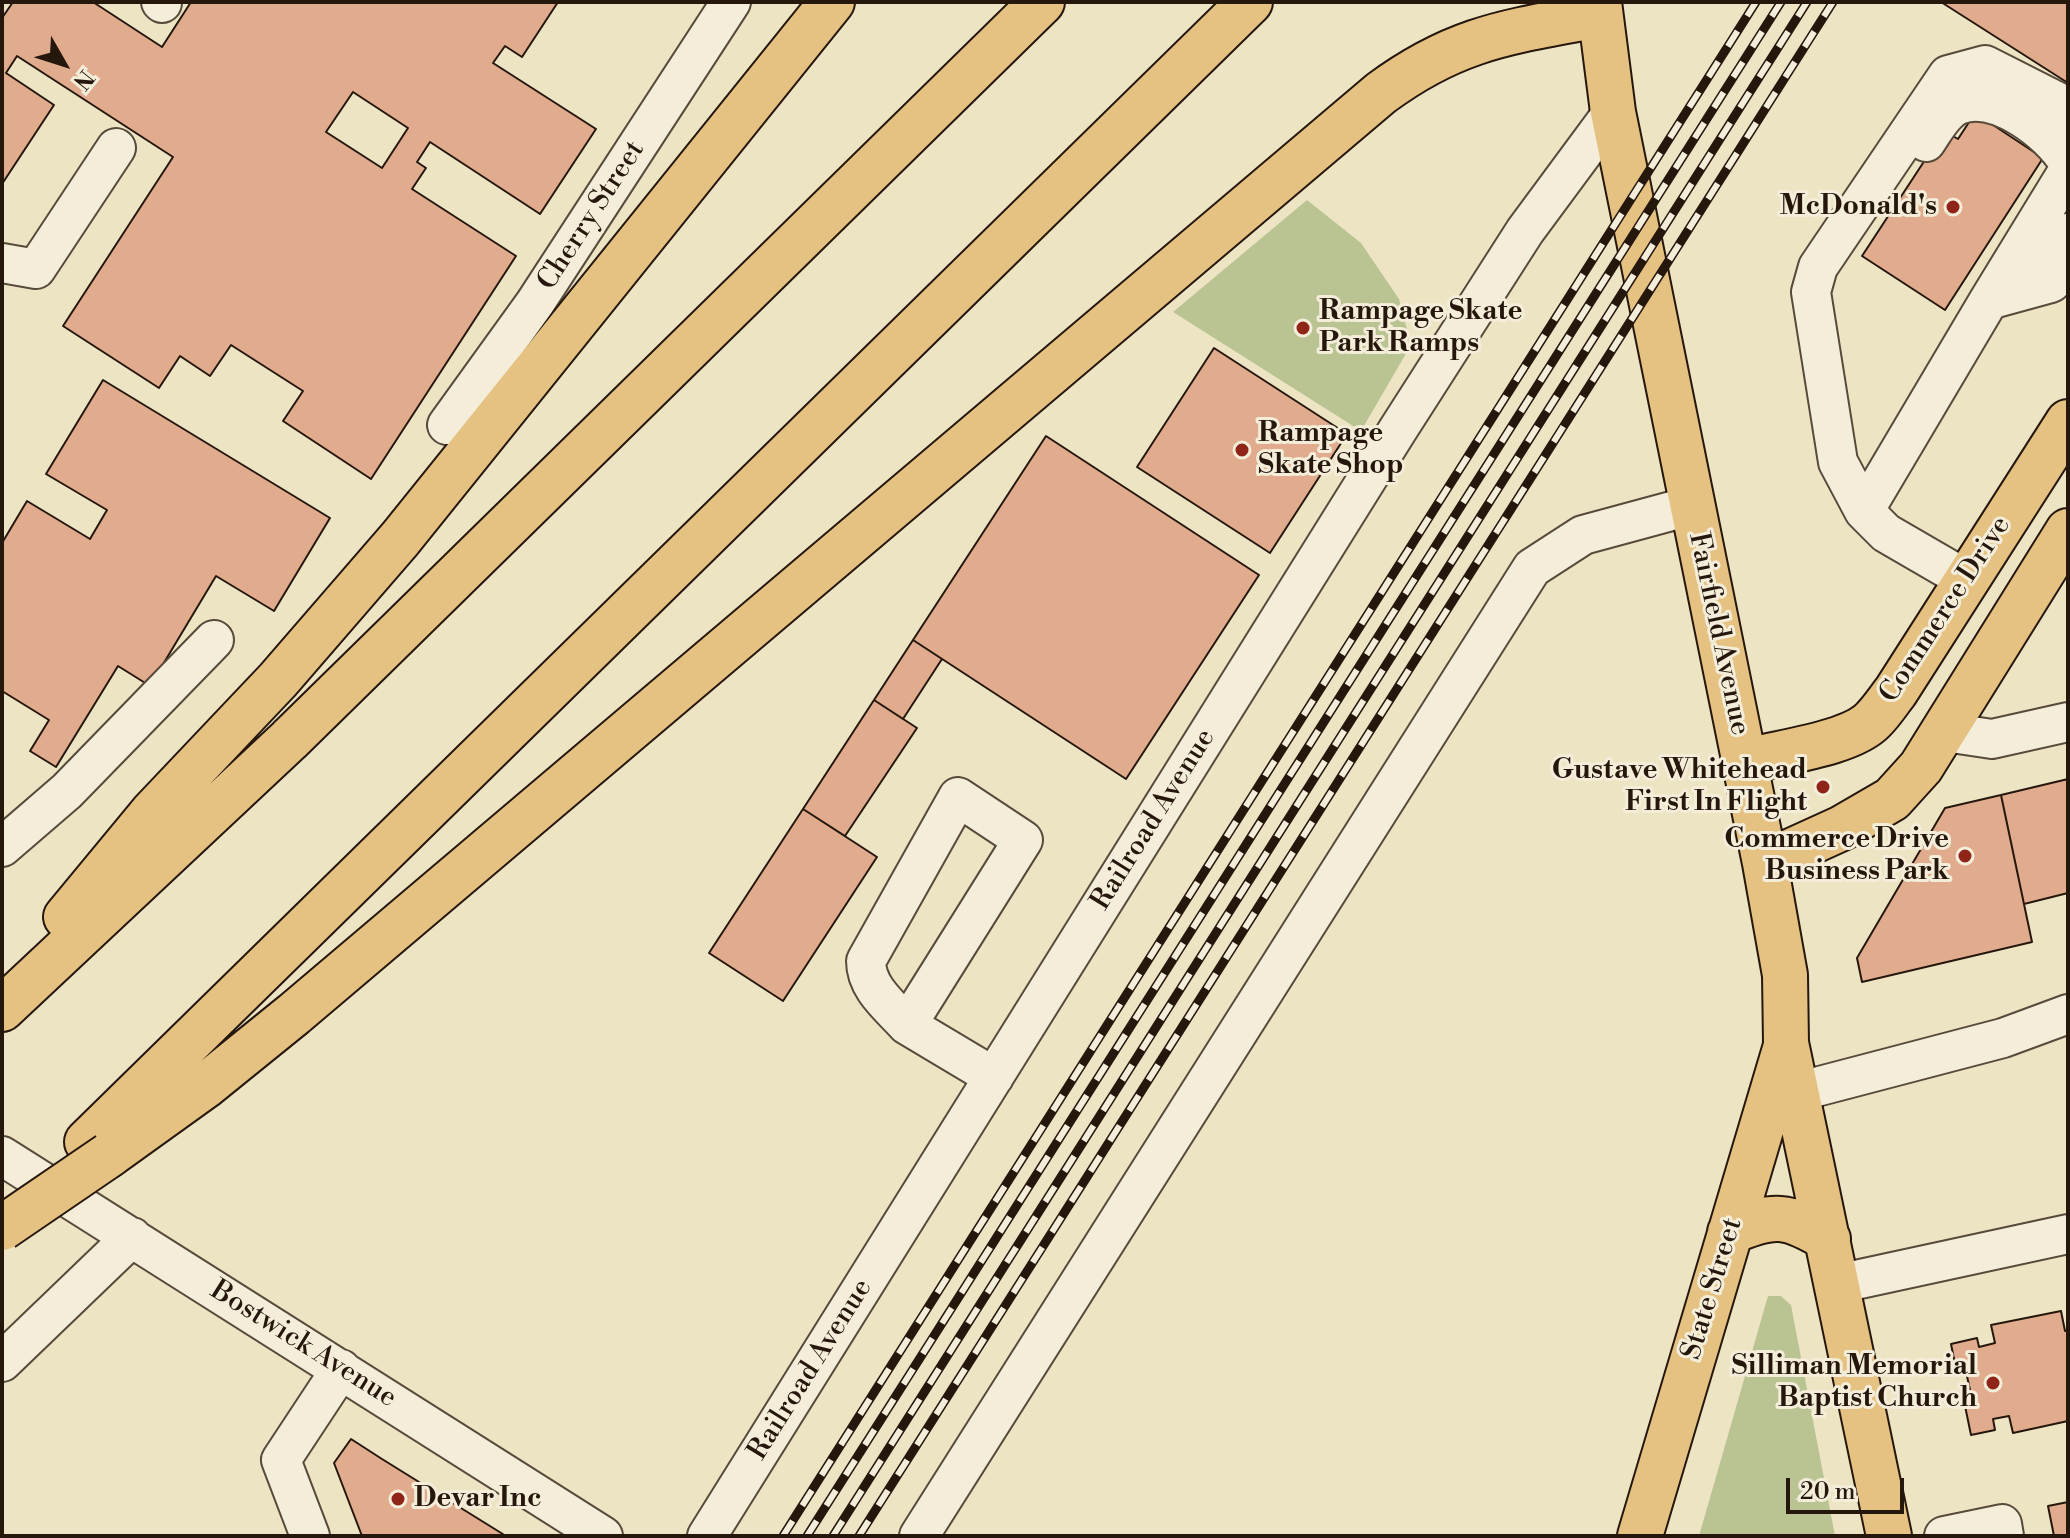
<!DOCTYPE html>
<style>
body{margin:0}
#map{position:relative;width:2070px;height:1538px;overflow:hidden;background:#ede4c4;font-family:"Libre Bodoni",serif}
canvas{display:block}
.frame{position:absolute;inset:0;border:4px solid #26170d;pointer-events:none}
.north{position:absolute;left:24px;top:24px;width:80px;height:80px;-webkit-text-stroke:6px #f3edd9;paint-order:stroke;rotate:129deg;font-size:22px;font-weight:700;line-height:32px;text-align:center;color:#26170d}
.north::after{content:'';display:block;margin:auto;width:28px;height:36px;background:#26170d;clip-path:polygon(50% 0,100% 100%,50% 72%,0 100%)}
.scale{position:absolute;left:1786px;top:1478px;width:118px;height:36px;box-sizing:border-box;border:4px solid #26170d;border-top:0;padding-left:10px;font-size:24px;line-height:28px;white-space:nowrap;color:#26170d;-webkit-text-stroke:6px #f3edd9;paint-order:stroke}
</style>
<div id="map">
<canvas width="2070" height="1538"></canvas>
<div class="frame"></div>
<div class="north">N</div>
<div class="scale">20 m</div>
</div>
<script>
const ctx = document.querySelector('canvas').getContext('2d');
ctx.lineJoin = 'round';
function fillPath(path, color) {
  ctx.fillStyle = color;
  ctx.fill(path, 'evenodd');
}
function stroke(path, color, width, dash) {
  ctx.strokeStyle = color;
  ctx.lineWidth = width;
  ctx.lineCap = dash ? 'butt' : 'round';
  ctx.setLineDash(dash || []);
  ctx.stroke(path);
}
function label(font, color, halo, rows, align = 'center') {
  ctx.font = font + ' "Libre Bodoni",serif';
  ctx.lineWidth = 6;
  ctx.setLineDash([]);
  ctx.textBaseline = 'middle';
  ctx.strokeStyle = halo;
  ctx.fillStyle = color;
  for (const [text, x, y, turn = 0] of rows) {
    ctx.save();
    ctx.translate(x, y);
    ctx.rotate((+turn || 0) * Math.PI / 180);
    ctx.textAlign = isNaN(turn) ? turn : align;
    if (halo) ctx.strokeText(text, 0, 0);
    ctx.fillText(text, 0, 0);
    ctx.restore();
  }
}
fillPath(new Path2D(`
 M1307 200 1361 243 1399 299 1411 345 1361 431 1173 312Z
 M1768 1296H1781L1791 1305 1835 1536H1699Z`), '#bac493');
const building = new Path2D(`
 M13 2H93L162 47 191 2H558L522 57 505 46 493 63 596 129 540 214 430 142 417 162 426 168 412 189 516 256 371 479 283 421 303 391 231 345 210 376 180 356 159 388 63 326 173 157 17 56 6 73 54 105 2 184V18ZM353 92 408 128 382 168 326 132Z
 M1941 2H2068V83Z
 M1975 113 2043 158 1945 310 1862 256 1944 131 1958 139Z
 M1214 348 1347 434 1270 553 1137 467Z
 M103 380 330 518 274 611 216 576 150 686 118 666 56 767 30 751 49 720 2 691V543L27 501 90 539 107 510 46 474Z
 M1046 436 1259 575 1126 779 913 640Z
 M913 640 942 659 903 719 874 700Z
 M874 700 917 728 845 836 803 809Z
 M2068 779V893L2024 904 2001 795Z
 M2001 795 2032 942 1862 982 1857 958 1945 808Z
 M803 809 877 857 783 1001 709 953Z
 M2061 1311 2065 1331 2068 1330V1421L2013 1433 2009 1416 1993 1419 1995 1430 1971 1435 1964 1401 1972 1399 1965 1367 1956 1369 1951 1344 1977 1338 1979 1347 1995 1343 1991 1325Z
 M351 1439 382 1459 506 1536H362L334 1463Z
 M2068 1502V1536H2054L2048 1506Z`);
fillPath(building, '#e1ac8e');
stroke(building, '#26170d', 2);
const minor = new Path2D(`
 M161 2 162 3
 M1926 142C1935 129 1943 112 1958 105 1996 90 2050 132 2068 162
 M2 263 36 269 116 148
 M2017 265 2057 249 2068 233
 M1989 300 2068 171
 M447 425 535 303 731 2
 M1864 511 1989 300 2051 283 2068 267
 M1967 580 1886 533 1864 511 1838 462 1811 292 1818 267 1948 75 1985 65 2056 101 2068 114
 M1945 732 1992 739 2068 722
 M2 847 67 791 214 640
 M907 1025C890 1006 866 988 866 961L958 797 1023 840 907 1025 994 1077
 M1797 1092 2003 1038 2068 1014
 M2 1156 603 1536
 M1837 1284 2068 1234
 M2 1362 132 1237
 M310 1536 281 1460 341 1369
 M707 1536 1397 431 1525 231 1613 112
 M919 1536 1532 568 1583 535 1690 506
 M1944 1536 2002 1524 2004 1536`);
const major = new Path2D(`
 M1599 2 1613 112 1765 863 1785 975 1786 1043 1889 1536
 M1744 762C1779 752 1850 744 1873 720 1882 711 1889 700 1896 691L2068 422
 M1765 863 1842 828 1892 799 1921 767 2068 531
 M1730 1232C1774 1213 1787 1214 1828 1239
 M1640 1536 1785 1049`);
const highway = new Path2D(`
 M66 917 152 813 278 680 400 539 832 2
 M2 1009 289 740 1042 2
 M87 1142 1250 2
 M109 1155 205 1086 294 1014 1381 93C1457 37 1509 32 1599 15`);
stroke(minor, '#584a3b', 42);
stroke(major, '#26170d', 48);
stroke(highway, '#26170d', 48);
stroke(minor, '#f3edd9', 38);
stroke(major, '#e6c282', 44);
stroke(highway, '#e6c282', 44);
const rail = new Path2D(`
 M783 1536 1756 2
 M807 1536 1781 2
 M833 1536 1807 2
 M859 1536 1833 2`);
stroke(rail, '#26170d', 9);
stroke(rail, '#f3edd9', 6, [18]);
const highwayBridge = new Path2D(`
 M2 1228 109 1155`);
stroke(highwayBridge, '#26170d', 48, []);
stroke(highwayBridge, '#e6c282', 44);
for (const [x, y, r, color] of [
 [1953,207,8,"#8f2418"],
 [1303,328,8,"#8f2418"],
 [1242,450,8,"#8f2418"],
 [1823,787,8,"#8f2418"],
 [1965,856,8,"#8f2418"],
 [1993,1383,8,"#8f2418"],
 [398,1499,8,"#8f2418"]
]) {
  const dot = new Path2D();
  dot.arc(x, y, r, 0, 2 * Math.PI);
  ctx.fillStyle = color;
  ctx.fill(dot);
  stroke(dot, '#f3edd9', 3);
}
label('bold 28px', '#26170d', '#f3edd9', [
 ["McDonald's",1937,207],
 ["Rampage Skate",1319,312,"left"],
 ["Park Ramps",1319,344,"left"],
 ["Rampage",1258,434,"left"],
 ["Skate Shop",1258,466,"left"],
 ["Gustave Whitehead",1807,771],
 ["First In Flight",1807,803],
 ["Commerce Drive",1949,840],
 ["Business Park",1949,872],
 ["Silliman Memorial",1977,1367],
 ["Baptist Church",1977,1399],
 ["Devar Inc",414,1499,"left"]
], 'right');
label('28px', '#26170d', '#f3edd9', [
 ["Cherry Street",592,216,-57],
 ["Commerce Drive",1946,610,-57],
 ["Fairfield Avenue",1718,634,78],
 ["Railroad Avenue",1154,820,-58],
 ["State Street",1713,1289,-73],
 ["Bostwick Avenue",303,1345,32],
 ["Railroad Avenue",811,1370,-58]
]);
</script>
